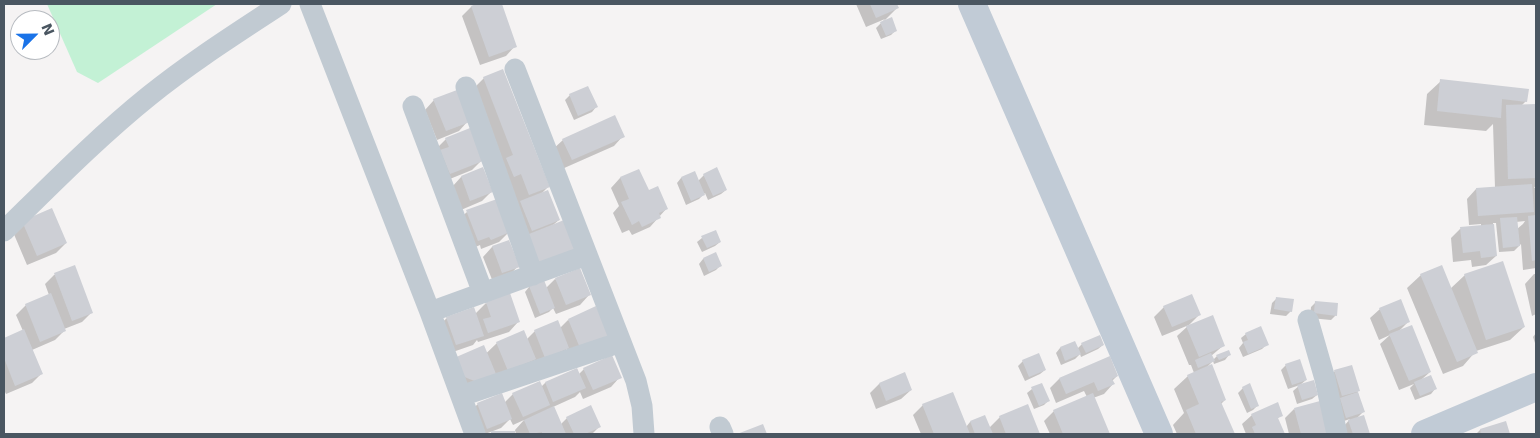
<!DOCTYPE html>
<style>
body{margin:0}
#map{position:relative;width:1540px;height:438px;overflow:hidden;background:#f5f3f3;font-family:"DejaVu Sans",sans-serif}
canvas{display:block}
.frame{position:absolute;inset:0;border:5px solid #4a5661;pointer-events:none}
.north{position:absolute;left:10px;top:10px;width:50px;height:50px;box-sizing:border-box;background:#fff;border:1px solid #b7bbc0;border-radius:50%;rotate:67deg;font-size:14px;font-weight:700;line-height:20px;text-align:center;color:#4a5661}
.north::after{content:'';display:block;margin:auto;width:18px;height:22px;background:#1a73e8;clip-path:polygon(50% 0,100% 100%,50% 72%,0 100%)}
</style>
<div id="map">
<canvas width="1540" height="438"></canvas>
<div class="frame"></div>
<div class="north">N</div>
</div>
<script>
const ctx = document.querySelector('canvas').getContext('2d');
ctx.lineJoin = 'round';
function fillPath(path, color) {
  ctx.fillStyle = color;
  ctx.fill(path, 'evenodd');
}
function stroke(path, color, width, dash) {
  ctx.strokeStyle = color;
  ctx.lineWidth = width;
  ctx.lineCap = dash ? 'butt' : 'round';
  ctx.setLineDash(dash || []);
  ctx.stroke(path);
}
fillPath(new Path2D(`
 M47 4H217L98 83 77 72Z`), '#c3f1d5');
fillPath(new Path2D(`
 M480 4H500L515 46 506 56 480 65 462 16 471 7Z
 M856 4H896L897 8 883 22 896 30 891 35 881 39 876 28 885 19 866 27Z
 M484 78 549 186 541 194 559 220 553 225 527 277 470 92Z
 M1441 81 1526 101 1521 106 1536 105V185L1534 188H1536V268L1523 270 1521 244 1514 251 1499 252 1496 223H1493L1496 256 1486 265 1472 267 1471 260 1453 262 1451 238 1460 229 1481 227V224L1469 225 1467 199 1476 189 1495 188 1493 124 1486 131 1424 125 1427 94ZM1525 221 1523 224 1517 229 1516 222Z
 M570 95 596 107 592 112 574 120 565 100Z
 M434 100 468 121 459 131 437 140 425 110Z
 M623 136 614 146 562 169 553 149 563 140Z
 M446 139 482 160 472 170 440 183 436 149Z
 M482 169 491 192 482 201 461 210 452 187 461 177Z
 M639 170 648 192 667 208 650 227 632 235 629 230 622 233 613 213 619 206 611 188 620 178Z
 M694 173 698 181 704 175 726 190 721 194 708 200 705 193 699 199 686 205 677 183 681 178Z
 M467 212 509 232 499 242 481 249 480 245 469 250 457 221Z
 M23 222 66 243 56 253 27 265 13 232Z
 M702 238 720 242 715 246 702 252 697 242Z
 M508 241 518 266 509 276 493 282 483 257 492 247Z
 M715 254 720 266 716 270 704 276 699 264 703 259Z
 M74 267 91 313 82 322 64 329V331L55 340 32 350 42 373 32 383 6 394 4 390V339L23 331 16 315 26 305 49 295 45 284 54 275Z
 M1534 274H1536V314L1532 316 1525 284Z
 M1421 275 1450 289 1465 275 1524 327 1510 340 1476 351 1463 366 1443 374 1407 288Z
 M555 279 589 295 580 305 556 314 553 308 549 312 535 318 525 292 529 287 543 282 546 288Z
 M1277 298 1291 311 1286 316 1270 314 1272 303Z
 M1316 302 1336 315 1331 320 1310 318 1311 307Z
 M486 303 518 322 509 332 478 342 477 340 473 345 447 354 437 327 447 318 475 314Z
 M1164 307 1199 315 1188 326 1224 345 1211 356 1213 360 1217 356 1229 355 1225 360 1214 364 1213 361 1206 368 1225 400 1221 404 1233 434H1177L1173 425 1184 413 1174 389 1188 376 1194 373 1191 365H1189L1177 336 1189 325 1162 336 1154 317Z
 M1380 309 1409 321 1399 331 1430 372 1421 380 1435 389 1431 394 1415 400 1410 388 1414 384 1399 390 1380 344 1390 335 1379 340 1370 318Z
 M568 320 607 335 570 356 567 349 558 357 485 383 452 386 497 343 527 339 535 331 560 328Z
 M1536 333V346L1533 337Z
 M1246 334 1267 344 1262 349 1243 357 1239 348 1243 343 1241 338Z
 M1074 342 1077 349 1082 344 1103 345 1098 349 1081 357 1080 354 1075 359 1061 365 1056 353 1060 348Z
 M1023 361 1045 370 1040 374 1025 381 1018 366Z
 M1286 365 1306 380 1299 386 1317 395 1312 399 1297 404 1293 391 1300 385 1288 389 1281 370Z
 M1351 366 1363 412 1357 418 1363 416 1369 434H1347L1344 426 1350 419 1341 422 1330 376 1335 371Z
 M577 369 579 374 584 369 620 377 611 387 583 399 580 392 575 397 553 407 561 424 567 418 600 426 592 434H516L515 430 524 420 513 425 510 419 501 428 485 434 468 413 478 404 504 403 513 394 541 387 545 383Z
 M905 374 911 390 901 399 876 409 870 393 879 384Z
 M1117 376 1112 381 1113 384 1104 394 1093 398 1109 434H1050L1044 421 1054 411 1087 397 1084 391 1056 403 1050 388 1059 379Z
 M1243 388 1258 405 1253 410 1247 413 1238 393Z
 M1032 389 1048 401 1044 405 1034 409 1027 393Z
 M923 405 966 427 970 422 984 416 989 428 1000 417 1028 406 1039 434H921L913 415Z
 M1294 409 1328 434H1289L1285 418Z
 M1252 415H1281L1277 419 1283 434H1246L1242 424Z
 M1505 422 1509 434H1476L1480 430Z`), '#0003');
fillPath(new Path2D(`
 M476 4H502L517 47 489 57 471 6Z
 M870 4H897L899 8 876 18Z
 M892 17 897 31 886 36 880 22Z
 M503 69 550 187 529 195 521 174 514 177 506 158 513 155 483 77Z
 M1440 79 1529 89 1527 102 1502 99 1501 118 1437 111Z
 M588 86 598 107 578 116 569 94Z
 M457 90 470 122 446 131 433 99Z
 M1536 104V178L1508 179 1506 105Z
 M615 115 625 137 572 160 562 139Z
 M470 128 483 161 450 174 440 150 449 147 445 138Z
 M483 167 493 192 470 201 461 176Z
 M717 167 727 190 713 196 703 174Z
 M639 169 649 190 658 186 668 209 659 213 661 218 642 227 639 221 632 225 621 202 629 199 620 177Z
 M695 171 705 195 691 201 681 177Z
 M1532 184 1534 212 1478 216 1476 188Z
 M548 190 560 220 532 231 520 201Z
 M497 199 510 232 491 240 489 237 478 241 466 210Z
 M52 208 67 243 37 256 22 221Z
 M1536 215V260L1532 261 1528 216Z
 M1517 217 1520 246 1503 248 1500 218Z
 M564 220 577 252 536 268 524 236Z
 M1494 224 1497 256 1481 258 1480 251 1463 253 1460 227Z
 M716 230 721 242 707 248 701 236Z
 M509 240 520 267 502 273 492 246Z
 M716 252 722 266 709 272 703 258Z
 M1503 261 1525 327 1486 340 1464 274Z
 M75 265 93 313 72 321 54 273Z
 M1442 265 1478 353 1457 362 1420 274Z
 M580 268 591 295 566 305 555 278Z
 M544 280 555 308 540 314 529 286Z
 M51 293 66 331 40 342 25 304Z
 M510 293 520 322 488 333 483 319 491 317 486 302Z
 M1192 294 1201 315 1172 327 1163 306Z
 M1276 297 1294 299 1292 312 1274 309Z
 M1401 299 1410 322 1389 331 1379 308Z
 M1315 301 1338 303 1337 316 1314 313Z
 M596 306 609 335 580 348 568 319Z
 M474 307 484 336 456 345 446 317Z
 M1213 315 1225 346 1199 357 1186 326Z
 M558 320 569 348 545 358 534 330Z
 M1412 325 1431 372 1409 381 1389 334Z
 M1261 326 1269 345 1248 354 1243 342 1248 340 1245 333Z
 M24 329 43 374 15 386 4 358V338Z
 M524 330 536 359 508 371 496 342Z
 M1100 335 1104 345 1086 353 1081 343Z
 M1075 341 1081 354 1065 361 1060 347Z
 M484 345 496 374 477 382 462 376 454 358Z
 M1229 350 1231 355 1219 360 1216 355Z
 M1039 353 1046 370 1029 377 1022 360Z
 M1211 353 1215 361 1198 368 1195 360Z
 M612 355 622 378 593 390 583 368Z
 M1110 356 1118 376 1112 379 1115 384 1098 391 1094 382 1066 394 1059 378Z
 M1300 359 1307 380 1292 385 1285 364Z
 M1212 364 1226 400 1221 402 1235 434H1196L1186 410 1199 404 1187 375Z
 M1352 365 1360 391 1342 396 1334 370Z
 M577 368 586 388 553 402 545 382Z
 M905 372 912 390 886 401 879 383Z
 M1431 375 1437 389 1420 396 1414 382Z
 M1314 380 1318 395 1302 400 1297 385Z
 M540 381 550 405 523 417 512 393Z
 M1042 383 1050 401 1039 406 1031 387Z
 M1250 383 1259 406 1251 409 1242 387Z
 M953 392 970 434H934L922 404Z
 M1358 392 1365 412 1346 418 1340 398Z
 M502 393 512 419 487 429 477 403Z
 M1093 393 1110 434H1063L1053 410Z
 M1320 401 1329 434H1301L1294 408Z
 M1278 402 1283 416 1278 418 1285 434H1255L1252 427 1256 425 1251 414Z
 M1028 404 1040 434H1006L999 416Z
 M591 405 601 427 585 434H574L566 417Z
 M554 406 566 434H542V432L530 434 524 420Z
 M985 415 993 434H975L970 421Z
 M1364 415 1370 434H1353L1348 420Z
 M1506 421 1510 434H1481L1480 429Z
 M763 424 767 434H737Z
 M491 431H515V434H491Z`), '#cdcfd5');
stroke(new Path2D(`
 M310 4 430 312 475 434
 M515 69 636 381 642 406 644 434
 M466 87 533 275
 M413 106 483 293
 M4 231C51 185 98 137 149 96 191 62 237 33 281 4
 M430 312 587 255
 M1308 320 1325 379 1337 434
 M461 396 621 342
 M720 427 723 434`), '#c1cad2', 21);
stroke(new Path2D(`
 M972 4 1159 434
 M1425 434 1536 387`), '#c1cbd6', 28);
</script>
